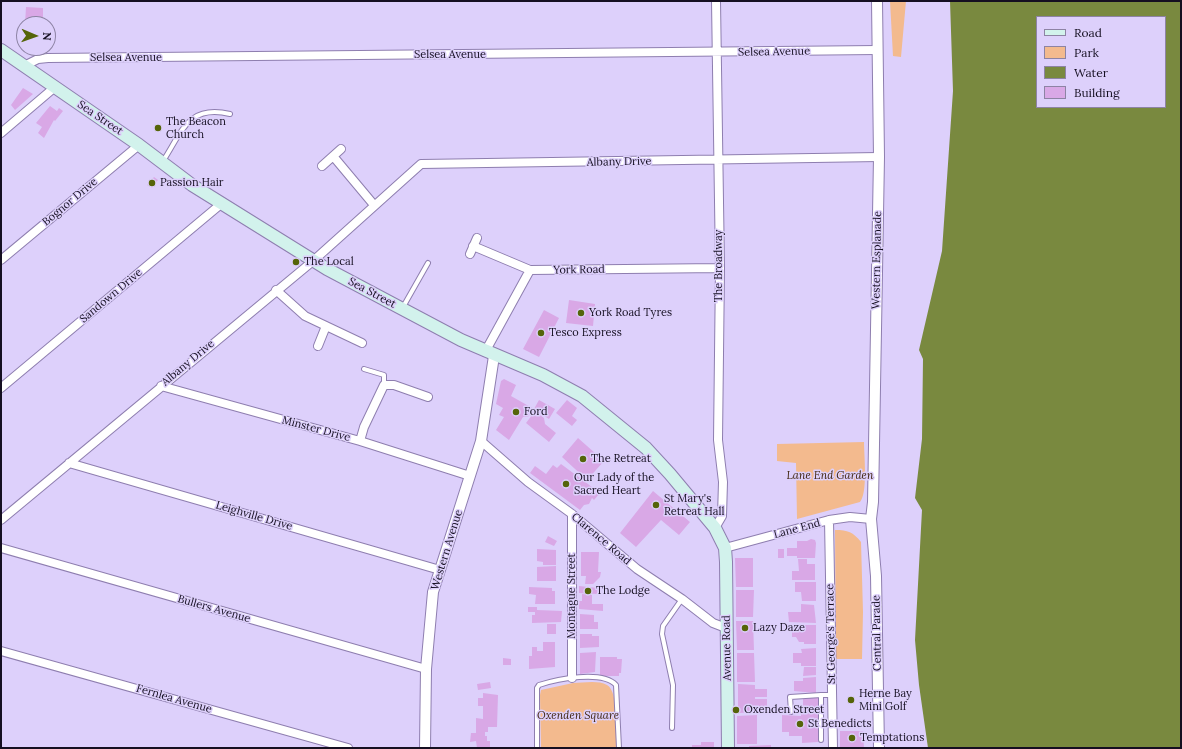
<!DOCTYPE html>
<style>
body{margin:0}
#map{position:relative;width:1182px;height:749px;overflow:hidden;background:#ddd0fb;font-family:Lora,serif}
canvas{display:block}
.frame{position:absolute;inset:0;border:2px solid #150f21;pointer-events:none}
.legend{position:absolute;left:1036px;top:16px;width:130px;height:92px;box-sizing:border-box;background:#ddd0fb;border:1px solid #8d83a4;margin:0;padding:5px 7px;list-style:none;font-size:12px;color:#150f21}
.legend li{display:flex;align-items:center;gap:8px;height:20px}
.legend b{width:20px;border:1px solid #8d83a4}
.north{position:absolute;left:16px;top:16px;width:40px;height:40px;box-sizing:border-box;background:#ddd0fb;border:1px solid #8d83a4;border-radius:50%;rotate:92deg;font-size:11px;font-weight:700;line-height:16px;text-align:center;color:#150f21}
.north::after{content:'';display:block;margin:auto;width:14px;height:18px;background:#556409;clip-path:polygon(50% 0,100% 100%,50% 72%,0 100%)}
</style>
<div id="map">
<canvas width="1182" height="749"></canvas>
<div class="frame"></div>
<ul class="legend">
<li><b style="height:5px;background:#d2f2ec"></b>Road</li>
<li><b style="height:11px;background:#f3ba8e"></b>Park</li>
<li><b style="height:11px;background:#79893f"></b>Water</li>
<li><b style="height:11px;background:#d9a8e6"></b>Building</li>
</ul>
<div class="north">N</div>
</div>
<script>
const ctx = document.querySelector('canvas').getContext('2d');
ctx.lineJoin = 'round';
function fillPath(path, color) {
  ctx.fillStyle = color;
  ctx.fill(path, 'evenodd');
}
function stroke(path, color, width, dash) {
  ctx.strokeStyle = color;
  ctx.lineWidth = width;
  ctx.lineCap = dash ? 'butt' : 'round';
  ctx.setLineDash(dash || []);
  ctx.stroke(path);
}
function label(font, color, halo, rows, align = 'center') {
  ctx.font = font + ' Lora,serif';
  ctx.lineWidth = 3;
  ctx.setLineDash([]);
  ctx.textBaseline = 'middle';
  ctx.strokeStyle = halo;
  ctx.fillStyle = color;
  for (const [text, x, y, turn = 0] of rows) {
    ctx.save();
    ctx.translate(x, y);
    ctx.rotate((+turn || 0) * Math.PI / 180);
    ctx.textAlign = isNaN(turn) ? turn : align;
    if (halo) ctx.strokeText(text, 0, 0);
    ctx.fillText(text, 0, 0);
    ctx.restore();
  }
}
fillPath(new Path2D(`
 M890 1H906L901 57 893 56Z
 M864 442C864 455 868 493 860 502L797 519 796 463 777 461V444Z
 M835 530C848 530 853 532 861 542L863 612 862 659H836Z
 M573 683C583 683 598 680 607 685 619 691 616 735 616 748H541L540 695 541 690Z`), '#f3ba8e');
fillPath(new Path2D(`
 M950 1H1181V748H928L919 685 915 640 922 510 915 498 922 439 923 359 919 350 942 251 953 91ZM1037 17H1165V107H1037Z`), '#79893f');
fillPath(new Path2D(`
 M26 7 43 8V24H25Z
 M23 88 33 94 15 110 11 105Z
 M50 106 57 111 59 108 63 111 55 121 54 120 44 138 38 133 42 127 36 123Z
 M154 177 158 180 152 188 147 185Z
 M569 300 595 304 593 326 566 323Z
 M544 310 559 318 539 357 523 349Z
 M504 379 516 385 511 396 534 409 528 417H523L509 440 496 430 504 417 499 415 503 408 496 404 501 381Z
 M539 400 555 409 549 419 534 409Z
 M567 400 577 408 572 416 577 420 572 426 556 413Z
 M535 411 544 418 545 424 556 433 549 442 526 423Z
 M578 438 604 461 587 480 562 457Z
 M561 464 600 493 594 500 592 498 589 504 584 505 580 510 530 473 535 466 546 474 553 465 557 468Z
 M653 491 690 522 679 535 661 520 636 547 620 533Z
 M548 536 557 541 554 546 545 542Z
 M811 539 815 540 816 543 815 558H797V556H787V548H797V541H807Z
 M537 549 556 550V565H543V562L537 561Z
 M778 549H784V558H778Z
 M581 552H599L598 572H601L600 577 593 584H585L586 576H581Z
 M735 558H753V587H736Z
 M798 559H807V564H815V580H792V571H799Z
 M556 566V581H537V567Z
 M795 582H816V601H802L801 592H795Z
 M579 586 598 588 597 594 579 593Z
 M529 587 552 588V591H555V604H535L536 595 529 594Z
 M736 590H754L753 617H736Z
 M582 594 592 595V604H603V611L579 609V601H582Z
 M801 604 814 605 816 623 789 622 788 612H801Z
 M528 607H537V610L562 611 561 622 532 623V615H535V612H528Z
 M580 614 594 615V622H598V629H580Z
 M736 621H753L754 650H737Z
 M547 624H556V634H547Z
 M804 625H816V644H804V642H799L796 637H792V628H804Z
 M580 634H592V636H599V647L580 648Z
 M543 642H555V667L529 669V656H532V647H537V651H543Z
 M816 648V666H801V663H793V653H802L801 649Z
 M596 652 595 672 580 674V653Z
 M737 653H754L755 682H737Z
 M600 657H617V659H622L621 673H619V676H600Z
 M503 658 511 659V665H503Z
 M804 667H816V675L803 676Z
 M816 677V693L794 691V681H803V678Z
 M490 682 491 688 478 690 477 684Z
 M738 684 755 685V689H767V697H755V699H767V712L738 713Z
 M483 693 498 695 497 727H488V732H485V736H487V741H490V748H477L476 741 470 742 471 733H476V718L483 719V706H478V698H483Z
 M803 697H818V742L802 743V736H789V732H782V715L801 716V711H803Z
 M757 715V744H737V716Z
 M840 731H863L864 748H840Z
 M701 742H714V748H692V745H701Z
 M771 745V748H749V746Z`), '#d9a8e6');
const service = new Path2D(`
 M163 161C182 132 188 104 230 114
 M403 307 428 263
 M364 369 384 375V385
 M791 712 790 697 821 695
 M672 728 673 685 662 634 663 626 682 599
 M821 740V695H832
 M537 748V688L539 685C557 679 602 670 616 685L619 748`);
const minor = new Path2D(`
 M24 66 38 59 48 58 878 50
 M1 133 55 87
 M333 156 374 205
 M322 166 341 149
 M473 246 530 270
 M470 254 477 238
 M1 260 139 145
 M276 290 305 316 362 343
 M318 346 326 326
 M485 352 530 270 720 268
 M161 386 360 441 470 476
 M1 388 221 204
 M360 441 364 427 384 385H394L428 397
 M481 441 528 482 572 514 637 569 682 599 713 623 726 628
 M69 463 440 570
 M572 514V678
 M1 520 313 261 421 164 879 157
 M829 520 833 748
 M715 528 722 516 723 482 718 440 720 268 716 1
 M1 548 426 669
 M725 548 829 520 850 517 871 519
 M1 651 348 748`);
const tertiary = new Path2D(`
 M877 1 879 157 873 502 871 519 876 576 879 748
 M425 748 426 669 433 592 481 441 494 356`);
const secondary = new Path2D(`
 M1 50 139 145 192 185 327 269 461 340 543 375 582 396 646 448 670 474 715 528 725 548 726 562 728 748`);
stroke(service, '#8e7eaf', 6);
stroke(minor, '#8e7eaf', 10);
stroke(tertiary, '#8e7eaf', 12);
stroke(secondary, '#8e7eaf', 14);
stroke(service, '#fff', 4);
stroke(minor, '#fff', 8);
stroke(tertiary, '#fff', 10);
stroke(secondary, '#d2f2ec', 12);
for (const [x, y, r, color] of [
 [158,128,4,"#556409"],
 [152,183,4,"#556409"],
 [296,262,4,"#556409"],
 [581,313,4,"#556409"],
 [541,333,4,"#556409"],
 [516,412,4,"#556409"],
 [583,459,4,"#556409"],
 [566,484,4,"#556409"],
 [656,505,4,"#556409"],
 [588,591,4,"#556409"],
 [745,628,4,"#556409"],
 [851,700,4,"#556409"],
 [736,710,4,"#556409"],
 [800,724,4,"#556409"],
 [852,738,4,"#556409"]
]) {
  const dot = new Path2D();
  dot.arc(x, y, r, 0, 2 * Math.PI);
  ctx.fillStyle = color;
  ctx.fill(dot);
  stroke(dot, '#ddd0fb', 1.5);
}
label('11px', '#150f21', '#ddd0fb', [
 ["Selsea Avenue",774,52,-1],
 ["Selsea Avenue",450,55],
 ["Selsea Avenue",126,58],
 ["Sea Street",100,118,34],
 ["Albany Drive",619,162,-1],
 ["Bognor Drive",70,202,-40],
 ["Western Esplanade",877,260,-89],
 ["The Broadway",719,266,-90],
 ["York Road",579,270,-1],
 ["Sea Street",372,293,28],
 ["Sandown Drive",111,296,-40],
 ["Albany Drive",188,363,-40],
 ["Minster Drive",316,429,15],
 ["Leighville Drive",254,516,16],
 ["Lane End",797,529,-15],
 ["Clarence Road",601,539,40],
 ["Western Avenue",447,550,-73],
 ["Montague Street",572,596,-90],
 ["Bullers Avenue",214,609,16],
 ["Central Parade",877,633,-91],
 ["St George's Terrace",831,634,-91],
 ["Avenue Road",727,648,-91],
 ["Fernlea Avenue",174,699,16]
]);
label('11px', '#150f21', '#ddd0fb', [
 ["The Beacon",166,122],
 ["Church",166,135],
 ["Passion Hair",160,183],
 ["The Local",304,262],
 ["York Road Tyres",589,313],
 ["Tesco Express",549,333],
 ["Ford",524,412],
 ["The Retreat",591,459],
 ["Our Lady of the",574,478],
 ["Sacred Heart",574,491],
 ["St Mary's",664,499],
 ["Retreat Hall",664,512],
 ["The Lodge",596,591],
 ["Lazy Daze",753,628],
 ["Herne Bay",859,694],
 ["Mini Golf",859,707],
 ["Oxenden Street",744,710],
 ["St Benedicts",808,724],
 ["Temptations",860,738]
], 'left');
label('italic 11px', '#422711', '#ddd0fb', [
 ["Lane End Garden",830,476],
 ["Oxenden Square",578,716]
]);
</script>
